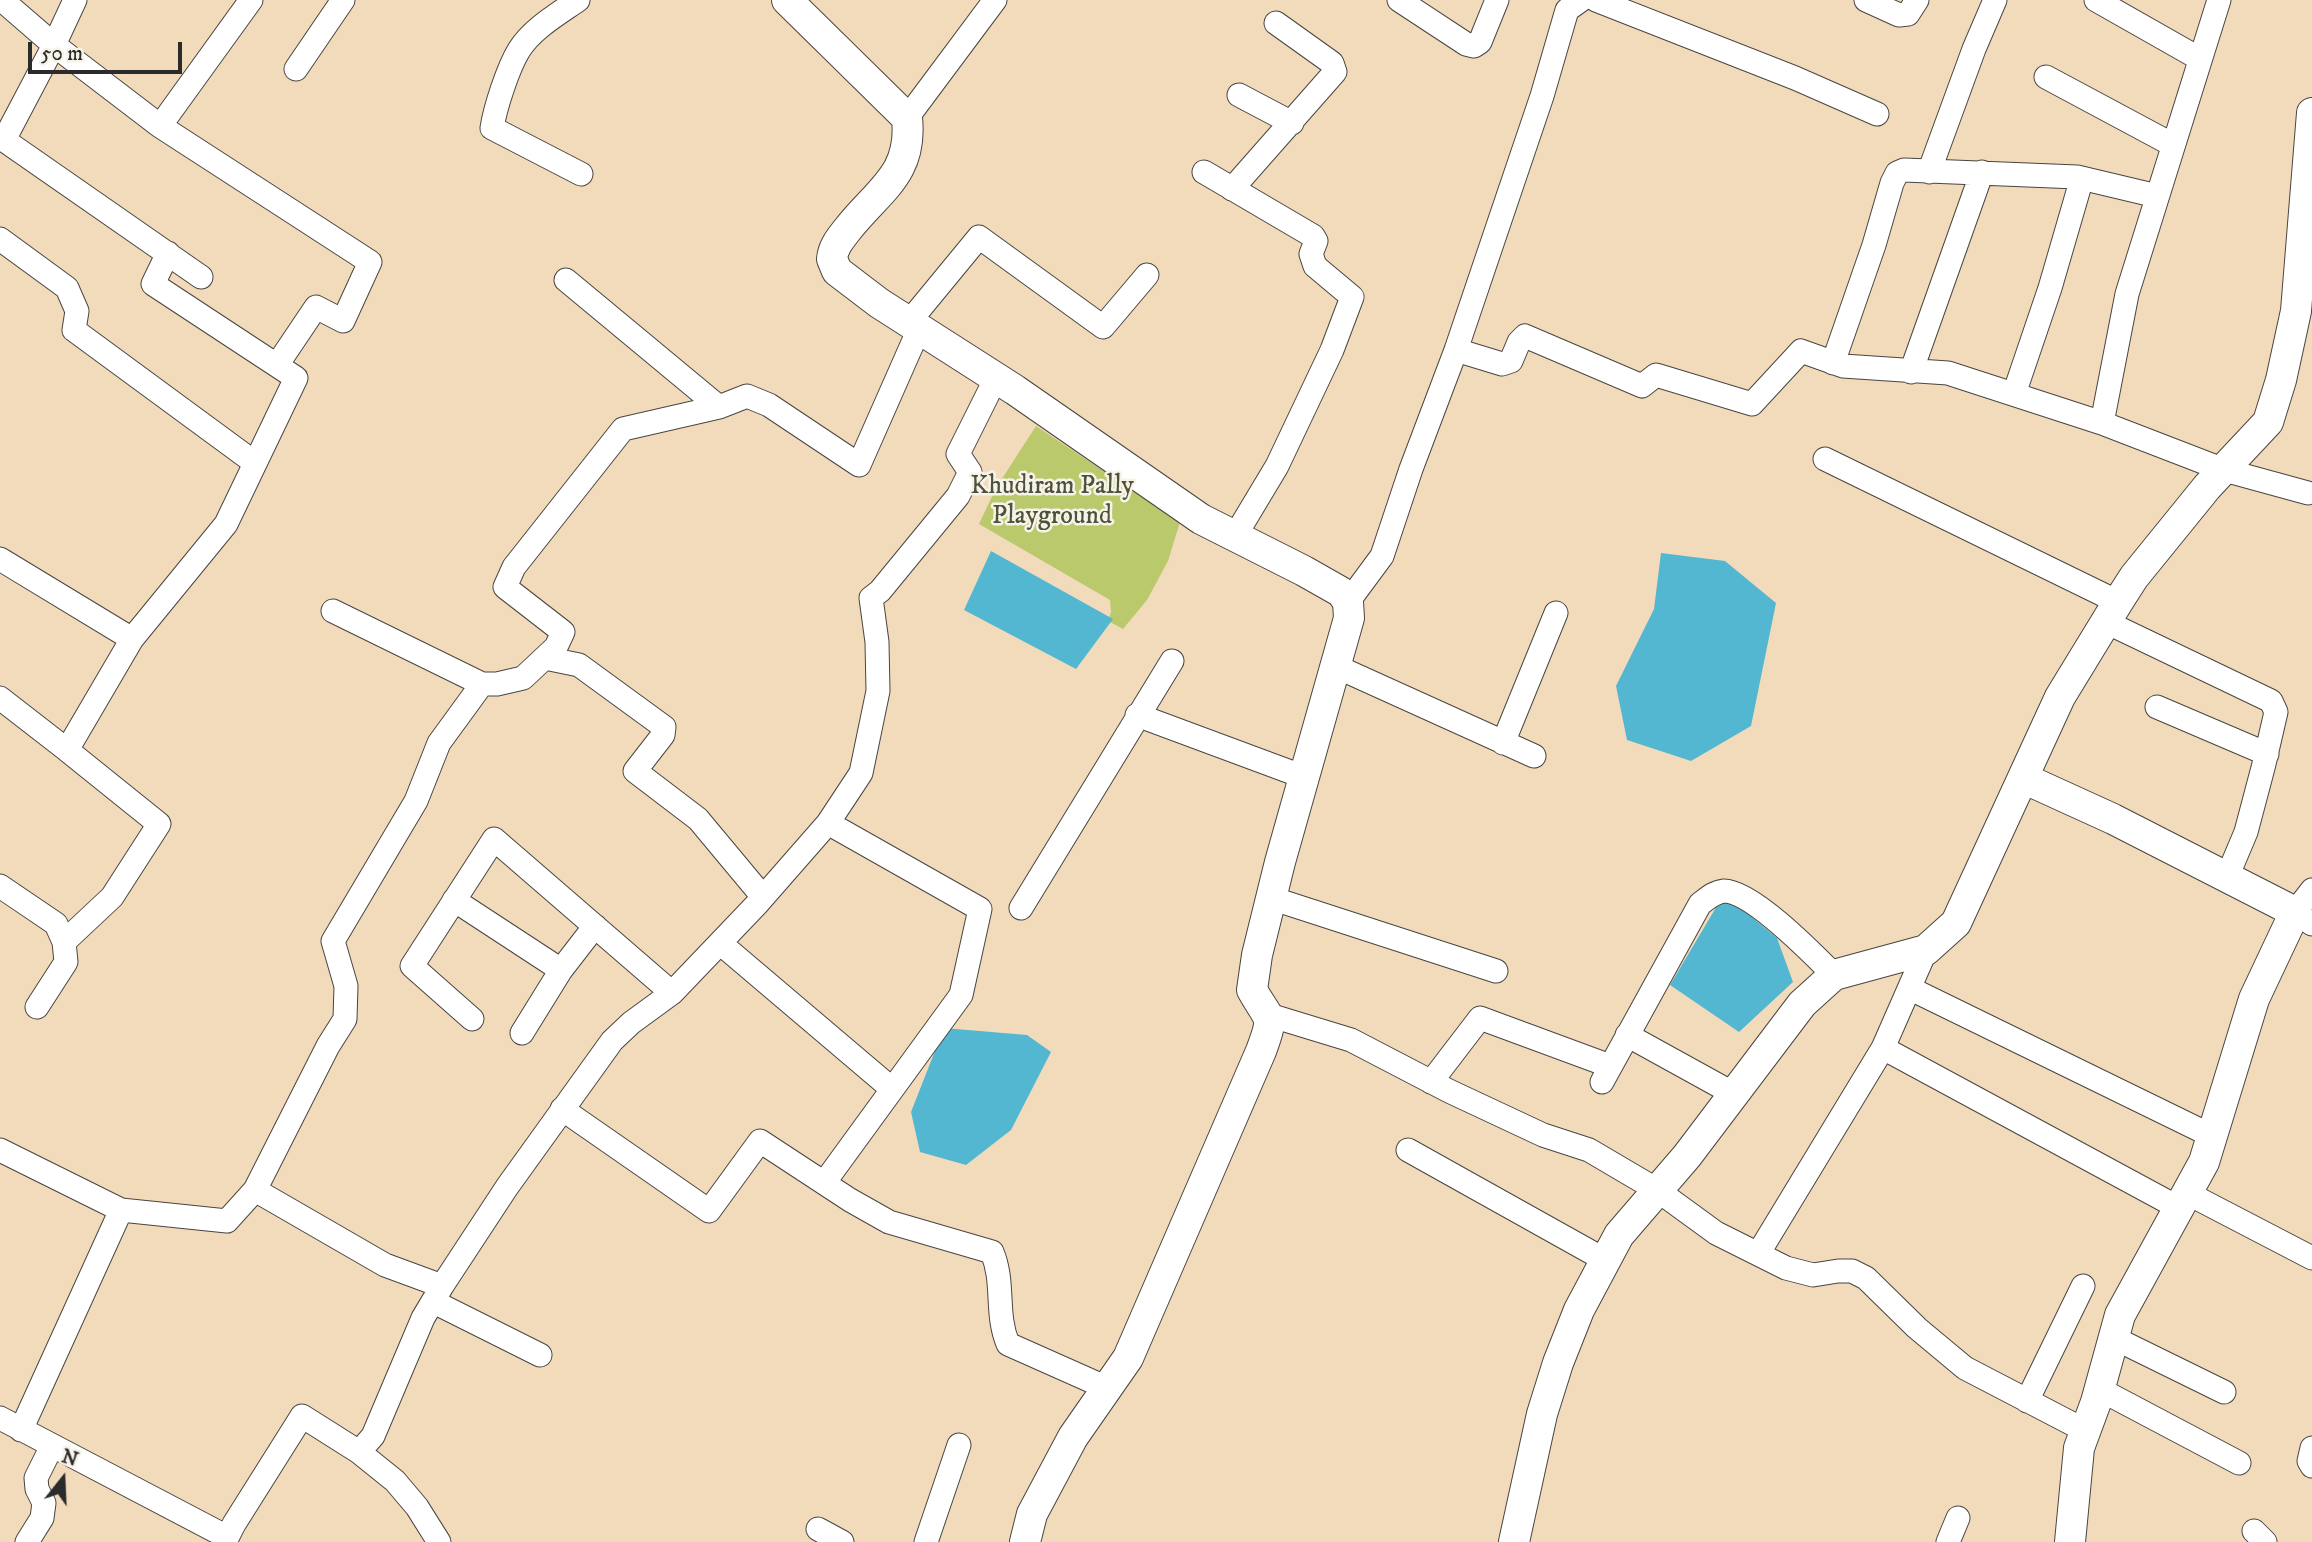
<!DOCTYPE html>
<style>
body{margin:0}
#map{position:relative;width:2312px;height:1542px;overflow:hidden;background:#f2dbbb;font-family:"IM FELL DW Pica",serif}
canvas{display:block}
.north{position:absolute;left:28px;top:1444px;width:70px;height:70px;-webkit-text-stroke:5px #f7f3e8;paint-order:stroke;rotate:18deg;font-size:19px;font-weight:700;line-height:28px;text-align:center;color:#2b2b2b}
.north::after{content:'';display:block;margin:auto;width:24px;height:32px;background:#2b2b2b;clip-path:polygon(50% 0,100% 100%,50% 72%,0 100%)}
.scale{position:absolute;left:28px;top:42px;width:154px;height:32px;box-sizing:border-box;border:4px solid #2b2b2b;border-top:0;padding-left:9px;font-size:21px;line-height:24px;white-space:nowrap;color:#2b2b2b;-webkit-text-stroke:5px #f7f3e8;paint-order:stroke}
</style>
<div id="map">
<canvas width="2312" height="1542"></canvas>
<div class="north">N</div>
<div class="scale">50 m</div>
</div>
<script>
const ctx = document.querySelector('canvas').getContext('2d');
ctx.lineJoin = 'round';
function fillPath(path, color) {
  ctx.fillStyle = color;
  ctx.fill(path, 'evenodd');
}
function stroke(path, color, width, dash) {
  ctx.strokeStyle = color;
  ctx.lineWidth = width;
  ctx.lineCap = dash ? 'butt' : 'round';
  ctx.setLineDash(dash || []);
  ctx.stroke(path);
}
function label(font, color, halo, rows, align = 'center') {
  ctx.font = font + ' "IM FELL DW Pica",serif';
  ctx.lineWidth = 5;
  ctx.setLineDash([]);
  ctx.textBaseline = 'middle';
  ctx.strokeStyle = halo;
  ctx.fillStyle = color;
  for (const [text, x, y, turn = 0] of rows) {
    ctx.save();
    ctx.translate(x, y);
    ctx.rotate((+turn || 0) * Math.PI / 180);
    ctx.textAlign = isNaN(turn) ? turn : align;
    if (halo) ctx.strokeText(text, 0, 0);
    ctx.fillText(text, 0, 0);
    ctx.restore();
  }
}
fillPath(new Path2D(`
 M1036 426 1180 522 1168 561 1147 600 1123 629 1108 621 1111 612 1110 600 979 524 996 488Z`), '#b9c96b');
fillPath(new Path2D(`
 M991 551 1113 619 1076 669 964 610Z
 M1661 553 1725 561 1776 603 1751 726 1691 761 1627 740 1616 686 1654 609Z
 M1724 894 1777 938 1793 982 1739 1032 1670 985Z
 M944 1028 1027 1035 1051 1052 1011 1130 966 1165 920 1152 911 1112Z`), '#53b7d2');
const minor = new Path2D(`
 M2 0 54 45 160 126 370 262 343 321 316 307 277 365
 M75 0 54 45 4 140 201 277
 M578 0C558 14 532 29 519 50 508 68 495 108 492 128L581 174
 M1399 0 1466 44 1474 46 1480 42 1497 0
 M1596 0 1795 78 1877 114
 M1866 0 1899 15 1908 14 1917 0
 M2096 0 2200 59
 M296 69 343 0
 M2046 77 2173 145
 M1239 95 1292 123
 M907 118 995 0
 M160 126 251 0
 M1204 172 1313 236 1316 241 1311 254 1315 266 1352 297 1332 350 1277 466 1235 536
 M1929 172 1974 49 1995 0
 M1232 189 1335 72 1332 63 1276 23
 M0 239 67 288 77 311 74 330 255 463
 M566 280 719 407
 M909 322 979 237 1103 327 1147 275
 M1456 350 1502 364 1511 361 1519 342 1525 336 1642 386 1656 375 1752 404 1801 351 1843 366 1948 373 2102 423 2224 470 2308 493
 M1833 363 1874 245 1892 183 1897 173 1904 170 2077 177 2157 196
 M1911 372 1982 172
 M2014 394 2050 288 2082 178
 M2102 423 2127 294 2219 0
 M1825 459 2118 602
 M0 559 132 639
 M1348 602 1382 556 1411 469 1456 350 1502 214 1542 96 1567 10 1581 0
 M333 611 482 684
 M2106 622 2271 701 2276 712 2264 764 2246 832 2227 877
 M545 658 579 665 664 727 663 735 635 771 698 819 763 897
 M1335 666 1534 756
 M0 698 67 750 132 639 226 524 296 378 153 284 168 253
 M2157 707 2267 754
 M1137 715 1304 777
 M1503 743 1556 613
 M0 886 56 924 64 942
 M2312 890 2295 912 2312 924
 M1271 898 1496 971
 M454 900 561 970
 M1021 908 1172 661
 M720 943 892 1089
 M1926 950 1883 1048 2179 1208
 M1911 989 2212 1136
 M37 1007 66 962 64 942 112 897 159 824 67 750
 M1269 1015 1351 1040 1449 1091 1543 1135 1589 1150 1657 1190 1716 1233 1786 1268 1813 1275 1838 1271H1852L1866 1278 1917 1328 1965 1368 2086 1431
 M472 1019 412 966 494 839 672 993
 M522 1033 561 970 595 926
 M1627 1035 1734 1094
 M1431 1082 1480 1018 1610 1066
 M1602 1082 1700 904C1708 898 1714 892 1724 891 1752 891 1814 955 1834 975
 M562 1109 709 1211 760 1141 850 1200 889 1222 992 1252C1005 1283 995 1313 1008 1344L1107 1388
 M0 1150 121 1210 227 1221 255 1190
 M1408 1150 1605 1260
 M824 1183 961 995 980 909 828 823
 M2187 1193 2312 1258
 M1758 1254 1883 1048
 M442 1286 385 1265 255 1190 328 1046 345 1019 346 986 333 941 416 801 439 743 482 684H497L523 678 556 647 563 632 505 587 514 567 623 429 719 407 747 396 769 405 859 465 919 329
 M434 1302 540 1355
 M2114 1338 2224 1392
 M2099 1389 2239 1463
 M2027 1401 2083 1286
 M0 1418 227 1537
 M21 1430 121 1210
 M2312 1448 2309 1461 2312 1466
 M818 1529 842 1542
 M2254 1531 2265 1542
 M27 1542 42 1518 44 1503 37 1489 36 1478 52 1446
 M225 1542 234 1524 302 1416 359 1452
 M439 1542 417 1507 395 1481 359 1452 373 1436 423 1318 442 1286 507 1187 612 1041 631 1023 672 993 758 903 828 823 861 773 878 691 877 642 871 598 880 591 958 496 970 472 958 454 996 378
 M926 1542 959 1445
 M1948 1542 1958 1518`);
const tertiary = new Path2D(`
 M787 0 907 118C913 175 878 190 847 230 840 239 833 247 832 259L837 271 879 303 1015 390 1201 519 1304 571 1341 592 1348 602 1349 618 1280 862 1257 955 1252 990C1270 1022 1275 1014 1261 1051L1128 1358 1073 1437 1032 1514 1025 1542
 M2023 778 2113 819 2295 912 2254 999 2204 1162 2120 1315 2096 1402 2079 1448 2070 1542
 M1514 1542 1542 1414 1558 1363 1579 1310 1619 1235 1687 1156 1802 1004 1834 975 1926 950 1956 923 2060 697 2118 602 2134 577 2207 487 2268 422 2281 380 2296 311 2312 113`);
stroke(minor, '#494541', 25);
stroke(tertiary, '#494541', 32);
stroke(minor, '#fff', 23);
stroke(tertiary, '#fff', 30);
label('26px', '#4e523b', '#f7f3e8', [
 ["Khudiram Pally",1052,488],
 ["Playground",1052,518]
]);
</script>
